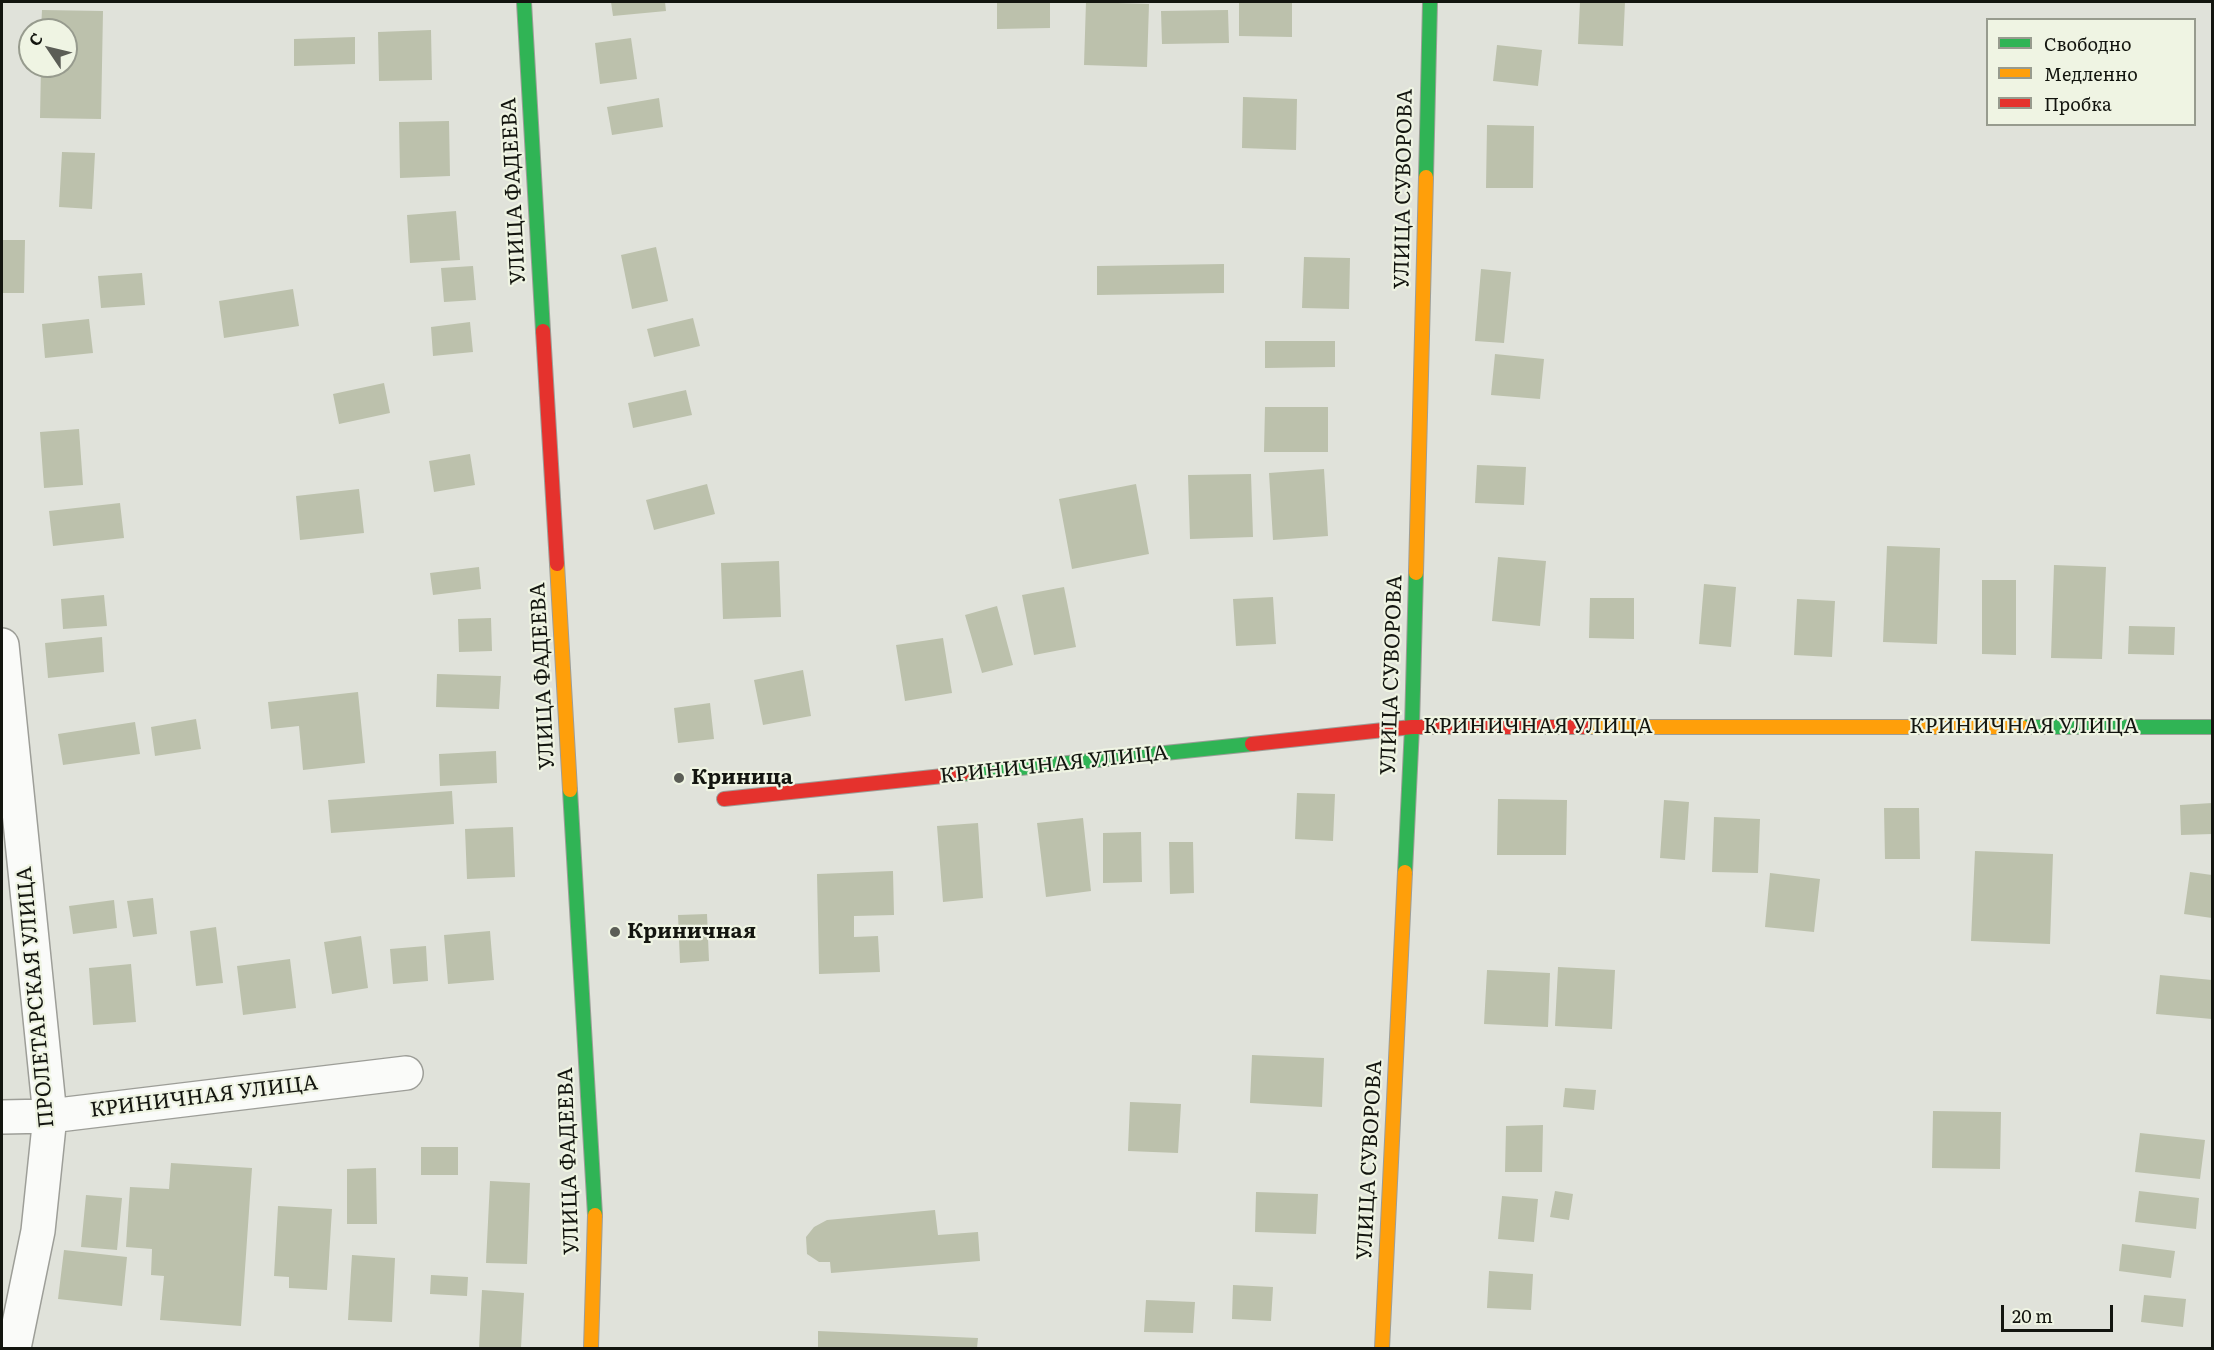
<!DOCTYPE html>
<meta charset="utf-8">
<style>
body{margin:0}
#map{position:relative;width:2214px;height:1350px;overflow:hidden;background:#e0e2da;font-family:Literata,serif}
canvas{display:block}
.frame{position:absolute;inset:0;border:3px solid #13150f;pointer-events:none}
.legend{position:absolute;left:1986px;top:18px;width:210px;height:108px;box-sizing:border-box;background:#eff4e3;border:2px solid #979b8e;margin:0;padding:8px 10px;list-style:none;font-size:18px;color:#13150f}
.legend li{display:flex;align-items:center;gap:12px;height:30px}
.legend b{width:30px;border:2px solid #979b8e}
.north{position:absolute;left:18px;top:18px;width:60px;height:60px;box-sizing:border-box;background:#eff4e3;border:2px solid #979b8e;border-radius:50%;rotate:305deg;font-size:16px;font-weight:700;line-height:24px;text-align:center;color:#13150f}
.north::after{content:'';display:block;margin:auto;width:21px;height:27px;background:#5b5d56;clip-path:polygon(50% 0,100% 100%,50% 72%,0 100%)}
.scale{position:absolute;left:2001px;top:1305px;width:112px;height:27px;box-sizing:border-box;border:3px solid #13150f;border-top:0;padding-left:8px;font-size:18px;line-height:21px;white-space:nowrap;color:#13150f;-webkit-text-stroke:4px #eff4e3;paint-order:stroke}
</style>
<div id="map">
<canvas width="2214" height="1350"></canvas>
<div class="frame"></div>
<ul class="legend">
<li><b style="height:8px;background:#30b455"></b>Свободно</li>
<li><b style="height:8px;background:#ff9f0a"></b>Медленно</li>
<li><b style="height:8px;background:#e5322d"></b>Пробка</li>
</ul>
<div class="north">С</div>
<div class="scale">20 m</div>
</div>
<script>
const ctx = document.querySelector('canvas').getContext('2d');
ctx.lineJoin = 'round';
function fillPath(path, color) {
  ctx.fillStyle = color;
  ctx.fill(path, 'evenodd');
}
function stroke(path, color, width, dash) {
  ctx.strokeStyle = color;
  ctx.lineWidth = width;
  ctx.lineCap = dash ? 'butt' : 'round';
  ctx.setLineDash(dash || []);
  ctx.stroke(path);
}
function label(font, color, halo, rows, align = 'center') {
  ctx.font = font + ' Literata,serif';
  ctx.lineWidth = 4.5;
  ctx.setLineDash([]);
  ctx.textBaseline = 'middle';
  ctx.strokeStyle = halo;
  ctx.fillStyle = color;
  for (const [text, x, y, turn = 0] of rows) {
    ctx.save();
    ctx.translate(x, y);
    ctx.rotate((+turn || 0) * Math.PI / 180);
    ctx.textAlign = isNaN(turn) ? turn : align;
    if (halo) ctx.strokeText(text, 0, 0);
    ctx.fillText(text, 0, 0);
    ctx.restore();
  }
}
fillPath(new Path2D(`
 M611 2H665L666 11 613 16Z
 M997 2H1050V28L997 29Z
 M1086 2 1149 4 1147 67 1084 65Z
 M1239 2H1292V37L1239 36Z
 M1580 2H1625L1623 46 1578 44Z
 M42 10 103 11 101 119 40 118 41 66H66V30H41Z
 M1228 10 1229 43 1162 44 1161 11Z
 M431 30 432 80 379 81 378 32Z
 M355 37V64L294 66V39Z
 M631 38 637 79 600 84 595 43Z
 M1497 45 1542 50 1538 86 1493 81Z
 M1243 97 1297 99 1296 150 1242 148Z
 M659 98 663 127 612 135 607 107Z
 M449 121 450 176 400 178 399 122Z
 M1487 125 1534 126 1533 188H1486Z
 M62 152 95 153 92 209 59 207Z
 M456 211 460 260 410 263 407 215Z
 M2 240H25L24 293H2Z
 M656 247 668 301 632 309 621 255Z
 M1304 257 1350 258 1349 309 1302 308Z
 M1224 264V293L1097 295V266Z
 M473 266 476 300 444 302 441 268Z
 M1481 269 1511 272 1504 343 1475 341Z
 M142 273 145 305 101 308 98 276Z
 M293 289 299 326 224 338 219 301Z
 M693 318 700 346 654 357 647 329Z
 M89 319 93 353 45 358 42 324Z
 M470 322 473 352 433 356 431 327Z
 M1265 341H1335V367L1265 368Z
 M1495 354 1544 359 1540 399 1491 395Z
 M384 383 390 413 339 424 333 394Z
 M686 390 692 415 633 428 628 403Z
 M1265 407H1328V452H1264Z
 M79 429 83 485 44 488 40 432Z
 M470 454 475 485 434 492 429 461Z
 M1477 465 1526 467 1524 505 1475 503Z
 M1324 469 1328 536 1273 540 1269 473Z
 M1251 474 1253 537 1190 539 1188 475Z
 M707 484 715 514 654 530 646 500Z
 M1136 484 1149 554 1072 569 1059 499Z
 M359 489 364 533 300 540 296 496Z
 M120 503 124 538 53 546 49 511Z
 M1887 546 1940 548 1937 644 1883 642Z
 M1498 557 1546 561 1540 626 1492 621Z
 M779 561 781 617 723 619 721 563Z
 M2054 565 2106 567 2102 659 2051 658Z
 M479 567 481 589 433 595 430 573Z
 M1982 580H2016V655L1982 654Z
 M1704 584 1736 587 1731 647 1699 644Z
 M1064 587 1076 647 1034 655 1022 595Z
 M104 595 107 626 63 629 61 599Z
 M1273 597 1276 644 1236 646 1233 599Z
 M1590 598H1634V639L1589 638Z
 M1797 599 1835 601 1832 657 1794 655Z
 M997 606 1013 665 982 673 965 615Z
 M491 618 492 651 459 652 458 619Z
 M2129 626 2175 627 2174 655 2128 654Z
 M102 637 104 672 48 678 45 643Z
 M943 638 952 693 905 701 896 645Z
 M803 670 811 716 763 725 754 680Z
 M437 674 501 676 499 709 436 707Z
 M358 692 365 763 303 770 299 726 271 729 268 702Z
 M710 703 714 739 678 743 674 708Z
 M196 719 201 749 155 756 151 727Z
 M135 722 140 754 63 765 58 734Z
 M496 751 497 783 440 786 439 754Z
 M452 791 454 824 331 833 328 800Z
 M1297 793 1335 794 1333 841 1295 839Z
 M1498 799 1567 800 1566 855H1497Z
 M1664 800 1689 802 1685 860 1660 858Z
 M2212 803V834L2181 835 2180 805Z
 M1884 808H1919L1920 859H1885Z
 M1714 817 1760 819 1758 873 1712 872Z
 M1083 818 1091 891 1046 897 1037 823Z
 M978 823 983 898 943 902 937 826Z
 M513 827 515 877 467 879 465 829Z
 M1141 832 1142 882 1103 883V833Z
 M1169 842H1193L1194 893 1170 894Z
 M1975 851 2053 854 2050 944 1971 941Z
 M893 871 894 915 854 916V937L878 936 880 972 819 974 817 874Z
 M2190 872 2212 875V918L2184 914Z
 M1770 873 1820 879 1814 932 1765 927Z
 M153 898 157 934 133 937 127 901Z
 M114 900 117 928 73 934 69 906Z
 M707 914 709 961 680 963 678 915Z
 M216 927 223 983 196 986 190 931Z
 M490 931 494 980 448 984 444 935Z
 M361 936 368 988 332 994 324 942Z
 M426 946 428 981 393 984 390 949Z
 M290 959 296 1008 243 1015 237 966Z
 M131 964 136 1022 93 1025 89 968Z
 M1558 967 1615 970 1612 1029 1555 1026Z
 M1487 970 1550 973 1548 1027 1484 1024Z
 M2160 975 2212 980V1019L2156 1014Z
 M1252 1055 1324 1058 1322 1107 1250 1103Z
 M1565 1088 1596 1090 1594 1110 1563 1107Z
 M1130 1102 1181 1104 1178 1153 1128 1151Z
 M1933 1111 2001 1112 2000 1169 1932 1168Z
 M1543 1125 1542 1172H1505L1506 1126Z
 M2140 1133 2205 1140 2200 1179 2135 1172Z
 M421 1147H458V1175H421Z
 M171 1163 252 1168 241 1326 160 1320 164 1276 151 1275 152 1249 126 1247 130 1187 169 1189Z
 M376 1168 377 1224H347V1169Z
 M490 1181 530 1183 527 1264 486 1263Z
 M1555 1191 1573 1194 1569 1220 1550 1217Z
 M2139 1191 2199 1198 2196 1229 2135 1222Z
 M1256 1192 1318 1194 1316 1234 1255 1232Z
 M86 1195 122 1198 117 1250 81 1247Z
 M1502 1196 1538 1199 1534 1242 1498 1239Z
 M278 1206 332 1209 327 1290 289 1288V1277L274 1276Z
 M935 1210 938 1235 978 1232 980 1261 831 1273 830 1262H819L807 1254 806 1237 814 1227 827 1220Z
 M2122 1244 2175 1251 2171 1278 2119 1271Z
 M64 1250 127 1257 122 1306 58 1299Z
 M352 1255 395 1258 392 1322 348 1320Z
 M1489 1271 1533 1274 1531 1310 1487 1308Z
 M431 1275 468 1277 467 1296 430 1294Z
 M1233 1285 1273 1287 1271 1321 1232 1319Z
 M482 1290 524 1293 521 1348H479Z
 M2144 1295 2186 1299 2183 1327 2141 1322Z
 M1146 1300 1195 1302 1193 1333 1144 1332Z
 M818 1331 978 1338 977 1348H818Z`), '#bcc1ac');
const street = new Path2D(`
 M2 645 50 1116 38 1231 14 1348
 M2 1117 50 1116 406 1073`);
const fast = new Path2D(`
 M524 2 543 331
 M1426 177 1430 2
 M2022 727H2212
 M962 774 1252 744
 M570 790 595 1215
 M1405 872 1412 727 1416 573`);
const slow = new Path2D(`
 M557 564 570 790
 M1416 573 1426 177
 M1586 727H2022
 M591 1348 595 1215
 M1382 1348 1405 872`);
const jam = new Path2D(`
 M543 331 557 564
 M1252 744 1412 727H1586
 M724 799 962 774`);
stroke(street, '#9d9e98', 36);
stroke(fast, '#9d9e98', 16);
stroke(slow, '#9d9e98', 16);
stroke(jam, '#9d9e98', 16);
stroke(street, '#fafbf9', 33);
stroke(fast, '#30b455', 14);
stroke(slow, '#ff9f0a', 14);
stroke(jam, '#e5322d', 14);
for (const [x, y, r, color] of [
 [679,778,6,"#5b5d56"],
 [615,932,6,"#5b5d56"]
]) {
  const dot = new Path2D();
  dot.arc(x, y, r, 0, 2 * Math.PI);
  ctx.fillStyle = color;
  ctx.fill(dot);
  stroke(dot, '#eff4e3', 2);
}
label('21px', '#13150f', '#eff4e3', [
 ["УЛИЦА СУВОРОВА",1404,189,-89],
 ["УЛИЦА ФАДЕЕВА",514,191,-93],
 ["УЛИЦА СУВОРОВА",1392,675,-88],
 ["УЛИЦА ФАДЕЕВА",543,676,-93],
 ["КРИНИЧНАЯ УЛИЦА",1538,727],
 ["КРИНИЧНАЯ УЛИЦА",2024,727],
 ["КРИНИЧНАЯ УЛИЦА",1054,765,-6],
 ["ПРОЛЕТАРСКАЯ УЛИЦА",36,997,-95],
 ["КРИНИЧНАЯ УЛИЦА",204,1097,-7],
 ["УЛИЦА СУВОРОВА",1370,1160,-87],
 ["УЛИЦА ФАДЕЕВА",569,1161,-92]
]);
label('bold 21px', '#13150f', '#eff4e3', [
 ["Криница",691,778],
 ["Криничная",627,932]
], 'left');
</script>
